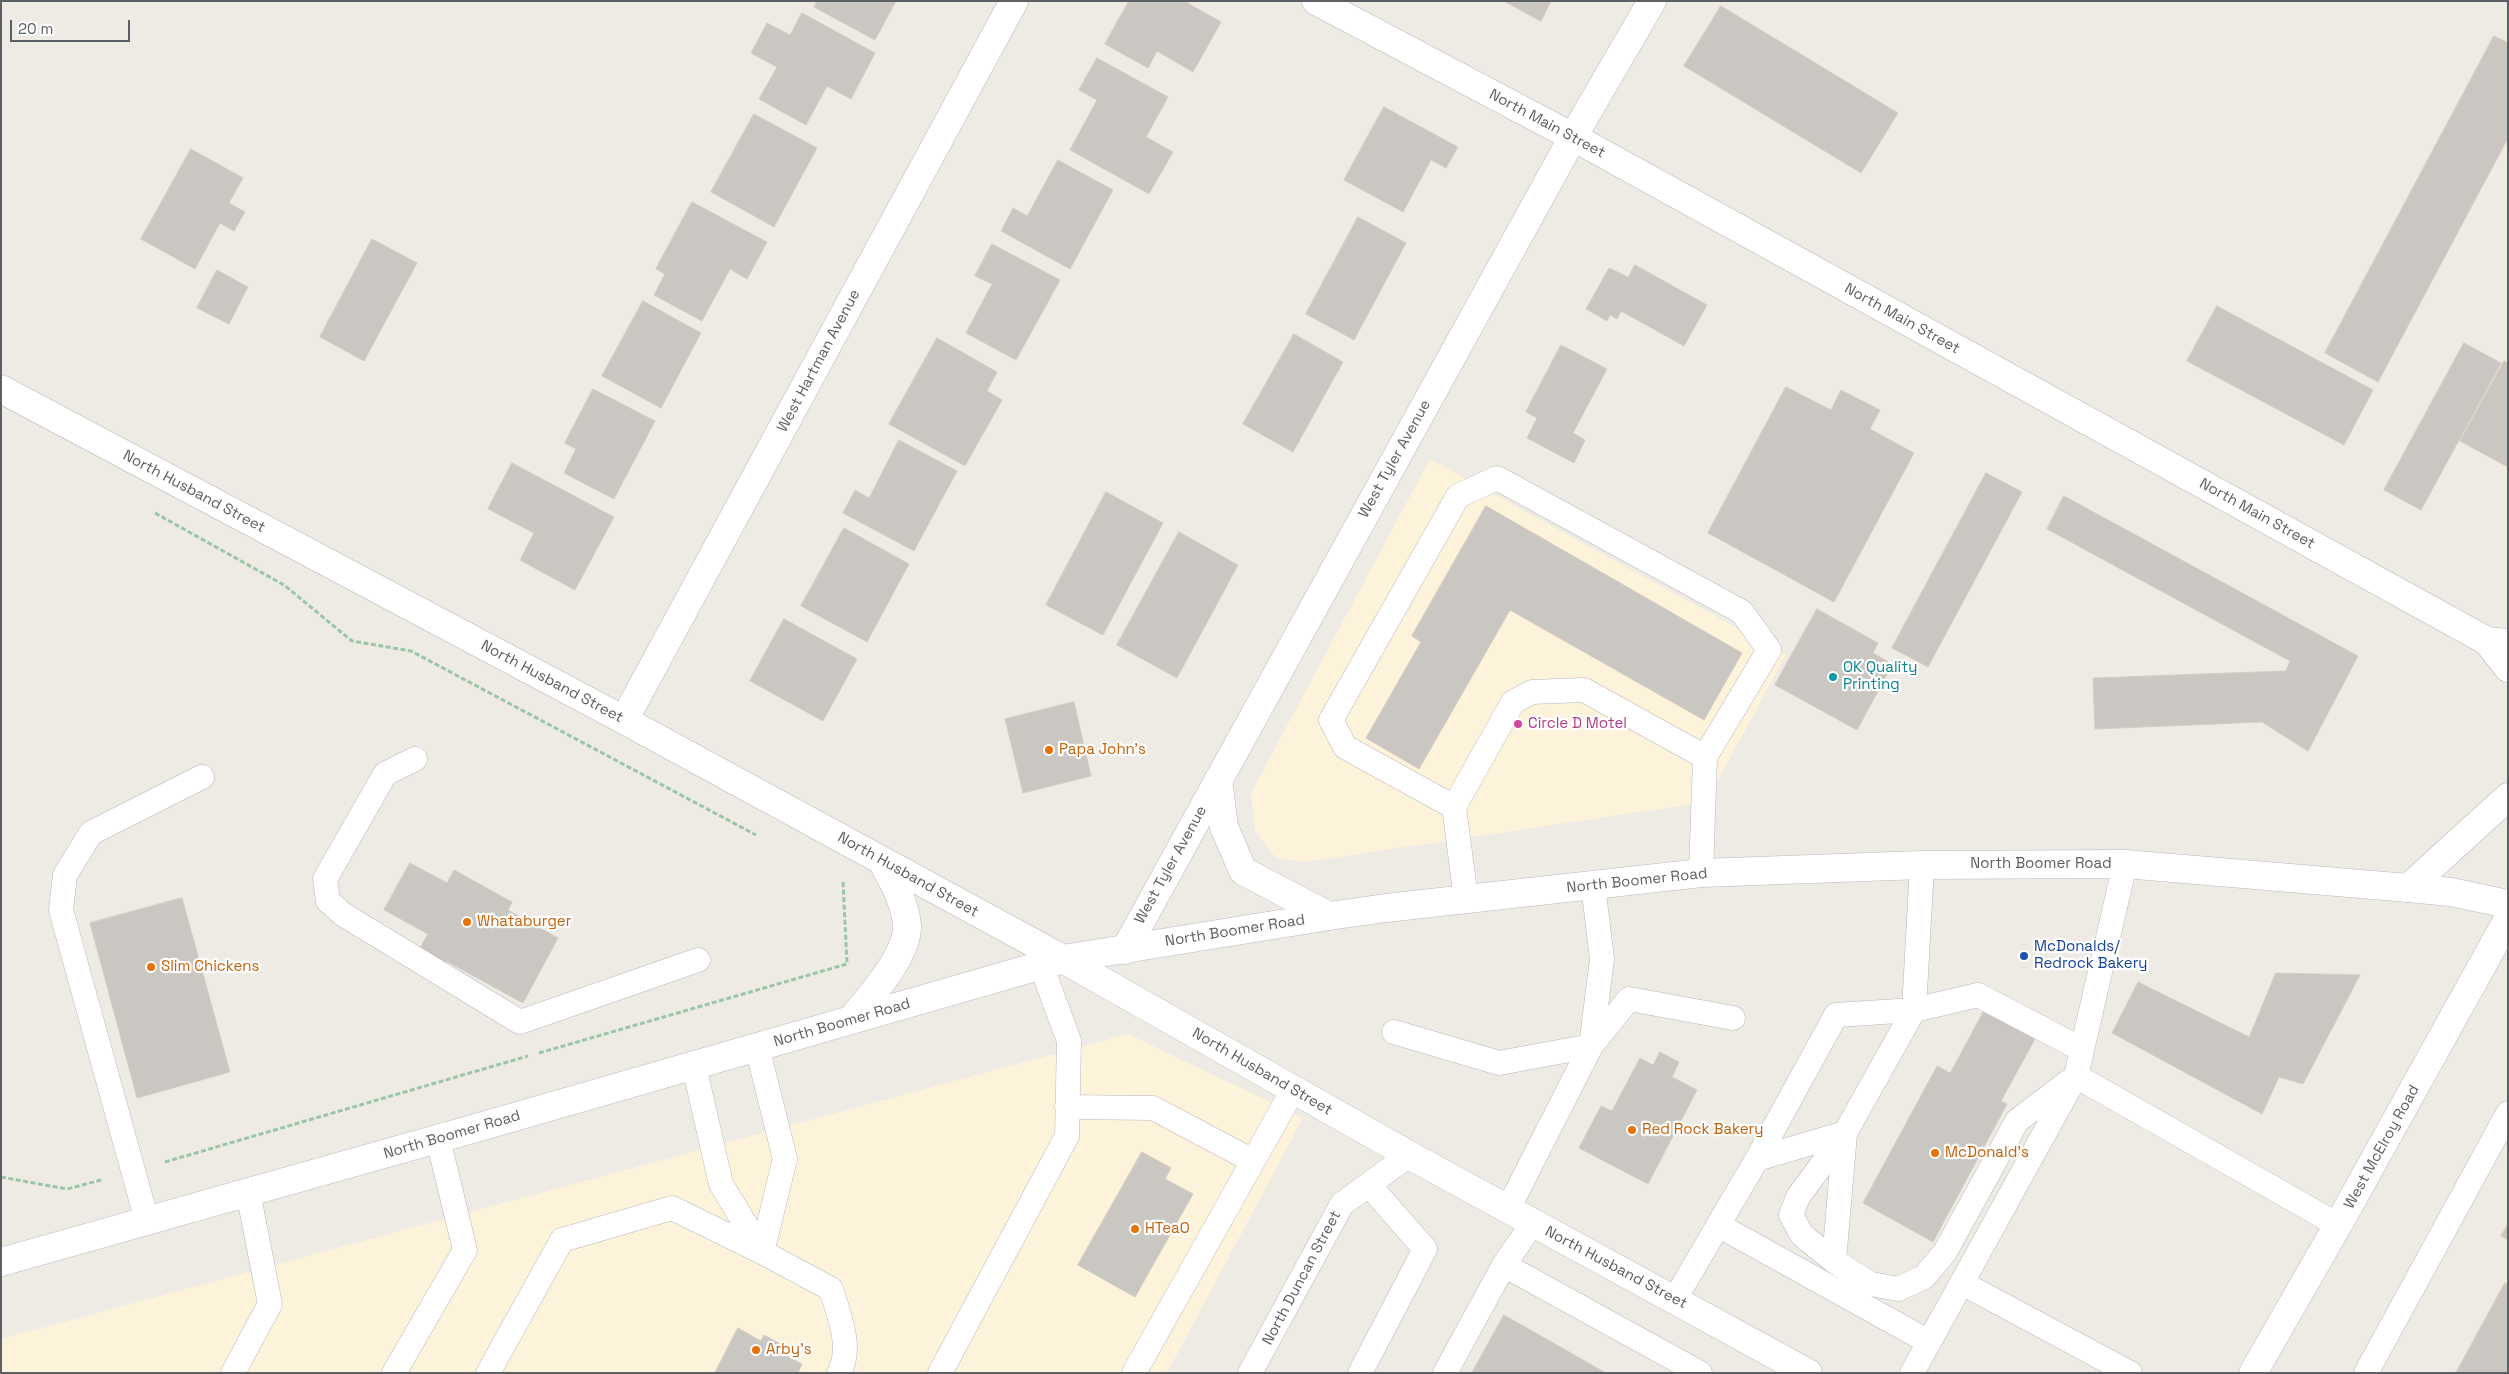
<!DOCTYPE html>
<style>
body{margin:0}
#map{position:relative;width:2509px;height:1374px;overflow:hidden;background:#eeebe4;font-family:"Space Grotesk",sans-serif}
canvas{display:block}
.frame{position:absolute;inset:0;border:2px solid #5c6064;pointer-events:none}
.scale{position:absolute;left:10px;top:20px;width:120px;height:22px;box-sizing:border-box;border:2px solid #5c6064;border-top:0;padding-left:6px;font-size:15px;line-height:18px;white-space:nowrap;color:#5c6064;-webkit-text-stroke:4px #fff;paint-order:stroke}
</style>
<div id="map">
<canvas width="2509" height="1374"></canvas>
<div class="frame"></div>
<div class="scale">20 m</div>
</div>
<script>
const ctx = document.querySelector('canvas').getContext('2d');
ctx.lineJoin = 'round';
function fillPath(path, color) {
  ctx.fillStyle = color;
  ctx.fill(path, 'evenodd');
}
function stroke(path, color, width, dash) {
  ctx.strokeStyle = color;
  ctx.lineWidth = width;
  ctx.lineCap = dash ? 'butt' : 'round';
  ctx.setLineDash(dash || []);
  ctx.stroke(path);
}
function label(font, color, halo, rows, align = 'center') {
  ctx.font = font + ' "Space Grotesk",sans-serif';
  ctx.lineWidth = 4.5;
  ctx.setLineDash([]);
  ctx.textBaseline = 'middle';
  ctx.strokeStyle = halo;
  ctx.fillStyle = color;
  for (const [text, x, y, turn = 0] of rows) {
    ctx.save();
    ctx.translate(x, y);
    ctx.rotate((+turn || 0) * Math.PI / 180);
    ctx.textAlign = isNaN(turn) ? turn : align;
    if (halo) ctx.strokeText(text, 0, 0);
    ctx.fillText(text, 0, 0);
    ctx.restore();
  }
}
fillPath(new Path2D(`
 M1430 459 1786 655 1706 802 1305 862 1276 858 1255 831 1251 793Z
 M1128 1034 1303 1118 1167 1373H1V1339Z`), '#fdf3db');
const building = new Path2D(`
 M817 1H896L875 40 814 7Z
 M1129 1H1184L1221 22 1193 72 1157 51 1148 68 1105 44Z
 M1504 1H1551L1541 21Z
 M1721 6 1898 113 1861 173 1684 66Z
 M802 13 875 53 851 99 827 86 806 125 759 99 777 67 751 53 767 23 790 35Z
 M2494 36 2508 43V138L2378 382 2325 353Z
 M1097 58 1168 97 1146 137 1173 152 1149 194 1070 150 1097 100 1079 90Z
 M1384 107 1458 147 1446 168 1431 160 1403 212 1344 180Z
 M754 114 817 148 774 227 711 192Z
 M191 149 243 178 229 203 245 212 234 231 220 223 195 269 141 239Z
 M1058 160 1113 190 1070 269 1001 231 1013 208 1027 216Z
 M692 202 767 242 747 279 730 269 702 321 654 295 665 274 656 269Z
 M1358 217 1406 243 1354 340 1306 314Z
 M372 239 417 263 364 361 320 337Z
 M992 244 1060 280 1016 360 966 333 992 284 975 276Z
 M1635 265 1707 305 1684 346 1621 311 1617 319 1610 315 1607 321 1586 309 1609 268 1628 277Z
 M217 270 248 287 229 324 197 308Z
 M643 301 701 333 661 408 602 376Z
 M2217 306 2373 390 2344 445 2187 361Z
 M1294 334 1343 362 1293 452 1243 424Z
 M937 338 997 372 987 391 1002 400 965 466 889 424Z
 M2464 343 2501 363 2421 510 2384 490Z
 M1561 345 1607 369 1573 433 1585 440 1574 463 1527 438 1537 418 1526 412Z
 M2504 361 2508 363V467L2460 441Z
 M1786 387 1831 410 1841 390 1880 410 1870 429 1914 453 1834 602 1708 533Z
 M593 389 655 421 614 499 564 473 576 449 565 443Z
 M899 440 957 471 914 551 843 513 855 490 869 498Z
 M512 463 614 517 575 590 520 560 534 533 488 509Z
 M1986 473 2022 492 1928 667 1892 648Z
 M1106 492 1163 523 1103 635 1046 605Z
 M2064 496 2358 656 2308 751 2262 722 2095 729 2093 678 2286 671 2290 661 2047 529Z
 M1486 506 1742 653 1704 720 1510 610 1419 769 1366 738 1421 642 1412 636Z
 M844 528 909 564 867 642 801 606Z
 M1179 532 1238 565 1177 678 1117 645Z
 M1817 609 1878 643 1873 653 1887 661 1890 669 1857 730 1775 685Z
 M784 619 857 659 823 721 750 681Z
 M1074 702 1091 776 1023 793 1005 719Z
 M410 863 447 883 454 870 512 902 508 910 558 938 523 1003 446 961 444 965 418 951 428 934 384 910Z
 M182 898 230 1072 137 1098 90 923Z
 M2276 973 2360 975 2303 1084 2279 1077 2262 1114 2112 1033 2138 982 2249 1037Z
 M1984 1011 2035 1039 2001 1101 2007 1104 1933 1242 1863 1203 1937 1066 1950 1073Z
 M1660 1052 1679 1062 1672 1077 1697 1090 1648 1184 1579 1148 1601 1106 1612 1111 1640 1058 1653 1065Z
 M1142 1152 1171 1168 1165 1179 1193 1194 1135 1297 1078 1265Z
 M2508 1224V1240L2501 1236Z
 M2505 1283 2508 1285V1373H2456Z
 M1504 1315 1606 1373H1472Z
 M738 1328 761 1341 764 1335 786 1347 783 1354 802 1364 798 1373H715Z`);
fillPath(building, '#cac6c2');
stroke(building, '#d3cdc3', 1);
const service = new Path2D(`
 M415 759 385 774 325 879 328 901 344 915 520 1022 698 960
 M1454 807 1513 702 1532 692 1584 690 1705 757
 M1466 899 1454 807 1345 747 1331 720 1458 496 1497 478 1742 612 1769 650 1705 757 1701 873
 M1394 1032 1499 1063 1591 1046 1629 999 1733 1018
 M757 1047 785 1159 762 1252
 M694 1066 721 1184 762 1252
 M2076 1076 2338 1225
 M1067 1107 1153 1108 1253 1161
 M1845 1133 1798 1197 1791 1215 1802 1235 1834 1261 1871 1284 1898 1289 1924 1277 1945 1252 2017 1121 2068 1082
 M1757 1159 1845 1133 1914 1010 1978 995 2081 1049
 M1508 1209 1591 1046 1602 959 1593 885
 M147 1221 61 910 65 875 91 833 202 777
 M1718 1225 1929 1342
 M1834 1261 1845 1133
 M1504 1265 1532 1224
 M1962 1283 2130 1373
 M1675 1299 1757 1159 1836 1015 1914 1010 1922 865
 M233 1373 270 1304 248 1192
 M394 1373 465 1250 438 1139
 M488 1373 562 1240 672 1208 762 1252 831 1289C839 1316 853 1347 839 1373
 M940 1373 1067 1136 1069 1041 1041 965
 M1134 1373 1293 1090
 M1250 1373 1342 1204 1409 1155
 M1360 1373 1425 1249 1369 1185
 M1445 1373 1504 1265 1700 1373
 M1912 1373 2076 1076 2125 864
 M2366 1373 2508 1113`);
const minor = new Path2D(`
 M1316 1 1573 137 2487 641
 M2508 643 2487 641 2508 668
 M624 720 1014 1
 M1218 780 1224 827 1243 871 1329 916
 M2408 888 2508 797
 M1125 950 1573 137 1652 1
 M1063 959 1409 1155 1808 1373`);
const tertiary = new Path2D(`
 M1 389 624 720 1063 959
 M2253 1373 2338 1225 2508 919`);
const secondary = new Path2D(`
 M851 1020C869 998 909 954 907 925 905 902 893 881 882 861
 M1 1262 483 1126 1063 959 1329 916 1386 908 1701 873 1922 865 2125 864 2408 888 2451 892 2508 904`);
stroke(service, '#b5b7bb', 25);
stroke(minor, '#b5b7bb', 29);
stroke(tertiary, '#b5b7bb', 29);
stroke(secondary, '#b6b9be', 29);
stroke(new Path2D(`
 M155 513 284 585 352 641 411 651 756 835
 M539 1053 847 964 843 881
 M165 1162 528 1056
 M1 1177 67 1189 101 1180`), '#9bc5a4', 3, [5, 2.5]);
stroke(service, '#fff', 24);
stroke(minor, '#fff', 28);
stroke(tertiary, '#fff', 28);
stroke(secondary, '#fff', 28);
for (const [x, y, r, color] of [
 [1833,677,5,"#0f9aa8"],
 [1518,724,5,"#d1479c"],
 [1049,750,5,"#e8710a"],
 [467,922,5,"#e8710a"],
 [2024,956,5,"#1a4fb4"],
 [151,967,5,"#e8710a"],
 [1632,1130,5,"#e8710a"],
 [1935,1153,5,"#e8710a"],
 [1135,1229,5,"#e8710a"],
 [756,1350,5,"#e8710a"]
]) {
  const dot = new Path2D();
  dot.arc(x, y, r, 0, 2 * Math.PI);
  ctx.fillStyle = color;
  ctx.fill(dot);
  stroke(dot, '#fff', 2);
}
label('15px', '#5c6064', '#fff', [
 ["North Main Street",1547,124,28],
 ["North Main Street",1902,319,29],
 ["West Hartman Avenue",819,361,-62],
 ["West Tyler Avenue",1395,459,-61],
 ["North Husband Street",194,492,28],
 ["North Main Street",2257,514,29],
 ["North Husband Street",552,682,28],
 ["North Boomer Road",2041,864],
 ["West Tyler Avenue",1171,865,-61],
 ["North Husband Street",908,875,29],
 ["North Boomer Road",1637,881,-6],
 ["North Boomer Road",1235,931,-9],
 ["North Boomer Road",842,1023,-16],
 ["North Husband Street",1262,1072,30],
 ["North Boomer Road",452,1135,-16],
 ["West McElroy Road",2382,1147,-61],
 ["North Husband Street",1616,1268,28],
 ["North Duncan Street",1302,1278,-62]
]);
label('15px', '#0d838f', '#fff', [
 ["OK Quality",1843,668],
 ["Printing",1843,685]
], 'left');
label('15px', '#b23c85', '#fff', [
 ["Circle D Motel",1528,724]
], 'left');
label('15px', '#c56008', '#fff', [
 ["Papa John's",1059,750],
 ["Whataburger",477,922],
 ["Slim Chickens",161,967],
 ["Red Rock Bakery",1642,1130],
 ["McDonald's",1945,1153],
 ["HTeaO",1145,1229],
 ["Arby's",766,1350]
], 'left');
label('15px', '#164399', '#fff', [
 ["McDonalds/",2034,947],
 ["Redrock Bakery",2034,964]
], 'left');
</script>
